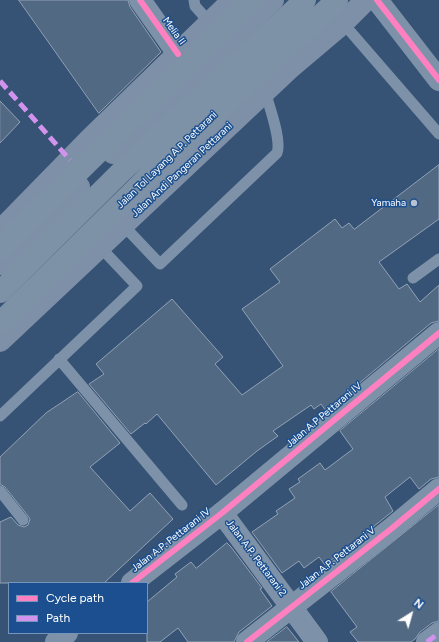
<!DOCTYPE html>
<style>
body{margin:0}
#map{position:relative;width:439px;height:642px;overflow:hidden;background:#365274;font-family:Figtree,sans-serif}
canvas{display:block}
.legend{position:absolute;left:8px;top:582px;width:140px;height:52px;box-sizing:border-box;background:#1b4f8f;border:1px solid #7695bc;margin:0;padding:5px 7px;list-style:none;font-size:12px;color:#fff}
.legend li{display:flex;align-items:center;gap:8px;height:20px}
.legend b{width:20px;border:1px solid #7695bc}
.north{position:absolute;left:391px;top:594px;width:40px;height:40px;-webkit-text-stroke:3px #1b4f8f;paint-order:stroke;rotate:37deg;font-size:11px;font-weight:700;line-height:16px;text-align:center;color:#fff}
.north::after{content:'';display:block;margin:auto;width:14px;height:18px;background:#fff;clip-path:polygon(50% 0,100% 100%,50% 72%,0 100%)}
</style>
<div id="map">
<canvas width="439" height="642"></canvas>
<ul class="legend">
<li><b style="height:5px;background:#ff80c0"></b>Cycle path</li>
<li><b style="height:5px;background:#d193ec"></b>Path</li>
</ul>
<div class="north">N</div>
</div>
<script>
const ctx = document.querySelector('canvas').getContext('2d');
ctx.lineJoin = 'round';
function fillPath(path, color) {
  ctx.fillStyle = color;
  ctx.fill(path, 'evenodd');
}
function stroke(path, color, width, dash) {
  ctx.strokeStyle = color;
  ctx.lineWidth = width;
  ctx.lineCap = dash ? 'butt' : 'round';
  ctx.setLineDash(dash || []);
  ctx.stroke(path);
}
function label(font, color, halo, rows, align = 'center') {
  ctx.font = font + ' Figtree,sans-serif';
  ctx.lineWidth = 3;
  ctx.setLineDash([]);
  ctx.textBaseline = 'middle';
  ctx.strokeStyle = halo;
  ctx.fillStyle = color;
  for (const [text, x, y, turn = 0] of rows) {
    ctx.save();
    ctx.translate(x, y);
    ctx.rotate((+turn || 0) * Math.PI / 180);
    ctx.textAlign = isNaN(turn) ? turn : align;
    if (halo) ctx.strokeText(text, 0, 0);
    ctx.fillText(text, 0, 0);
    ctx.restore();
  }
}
const building = new Path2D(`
 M19 0H128L130 7 161 52 99 113Z
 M0 101 20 122 0 143Z
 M439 165V219L379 262 399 289 407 284 420 302 439 285V321L431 323 326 411 321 404 314 409 311 405 273 431 278 436 257 451 216 485 157 414 146 424 145 423 131 434 89 384 104 374 96 364 172 299 223 357 215 364 242 395 283 366 242 309 280 282 270 269 335 219 342 228 349 223 354 229Z
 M439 349V477L431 479 419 489 410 477 385 497 393 511 325 565 319 557 304 568 299 561 282 573 252 532 278 514 276 511 295 498 289 489 300 482 298 479 320 463 325 470 353 449 340 431Z
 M78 392 120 443 90 467 130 511 150 493 173 519 104 583H0V522L11 517 18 525 24 527 28 525 30 519 28 516 5 487 0 484V457L46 413Z
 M439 505V621L432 623 420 632 415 639 411 642H358L350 632 357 627 331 592Z
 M227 543 231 547 262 588 260 589 272 606 239 632 234 642H188L178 628 160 642H147V602L177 577 175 574 191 562 196 568Z
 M287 627 299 642H267Z`);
fillPath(building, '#526984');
stroke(building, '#92a2b6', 1);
stroke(new Path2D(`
 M194 0 195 6 210 23
 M343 23 439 134
 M123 225 160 264 277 153C282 140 269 106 265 91
 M413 278 439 259
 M59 359 182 505
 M0 416 137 286 100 247
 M0 491 23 520`), '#7d92a8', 11);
stroke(new Path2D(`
 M140 0 178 54
 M132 583 222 513
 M56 642 67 633
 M247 642 391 529 439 489
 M427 642 439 633`), '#7d92a8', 22);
stroke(new Path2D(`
 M377 0 439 80
 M317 642 222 513 439 333`), '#7d92a8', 22);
stroke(new Path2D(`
 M113 153 273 0
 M0 231 89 140 233 0
 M0 264 79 187
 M0 341 291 67 343 23 366 0`), '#7e90a7', 22);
stroke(new Path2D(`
 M0 249 253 0
 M0 292 121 172 305 0
 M0 323 159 166 337 0`), '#7e92a7', 22);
stroke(new Path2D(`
 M0 81 70 160
 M427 642 439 633`), '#d193ec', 5, [10, 5]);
stroke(new Path2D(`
 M140 0 178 54
 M377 0 439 80
 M132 583 222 513 439 333
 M247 642 391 529 439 489`), '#ff80c0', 6);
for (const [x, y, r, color] of [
 [414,203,4,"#b9c2ce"]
]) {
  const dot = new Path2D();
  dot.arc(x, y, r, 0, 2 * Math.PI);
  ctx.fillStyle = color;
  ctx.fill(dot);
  stroke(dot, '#1b4f8f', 1.5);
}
label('10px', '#fff', '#1b4f8f', [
 ["Melia II",174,31,54],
 ["Jalan Tol Layang A.P. Pettarani",167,160,-44],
 ["Jalan Andi Pangeran Pettarani",182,170,-43],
 ["Jalan A.P Pettarani IV",324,415,-40],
 ["Jalan A.P. Pettarani IV",171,540,-38],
 ["Jalan A.P. Pettarani 2",256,558,53],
 ["Jalan A.P. Pettarani V",337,558,-38]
]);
label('10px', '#fff', '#1b4f8f', [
 ["Yamaha",406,203]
], 'right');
</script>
